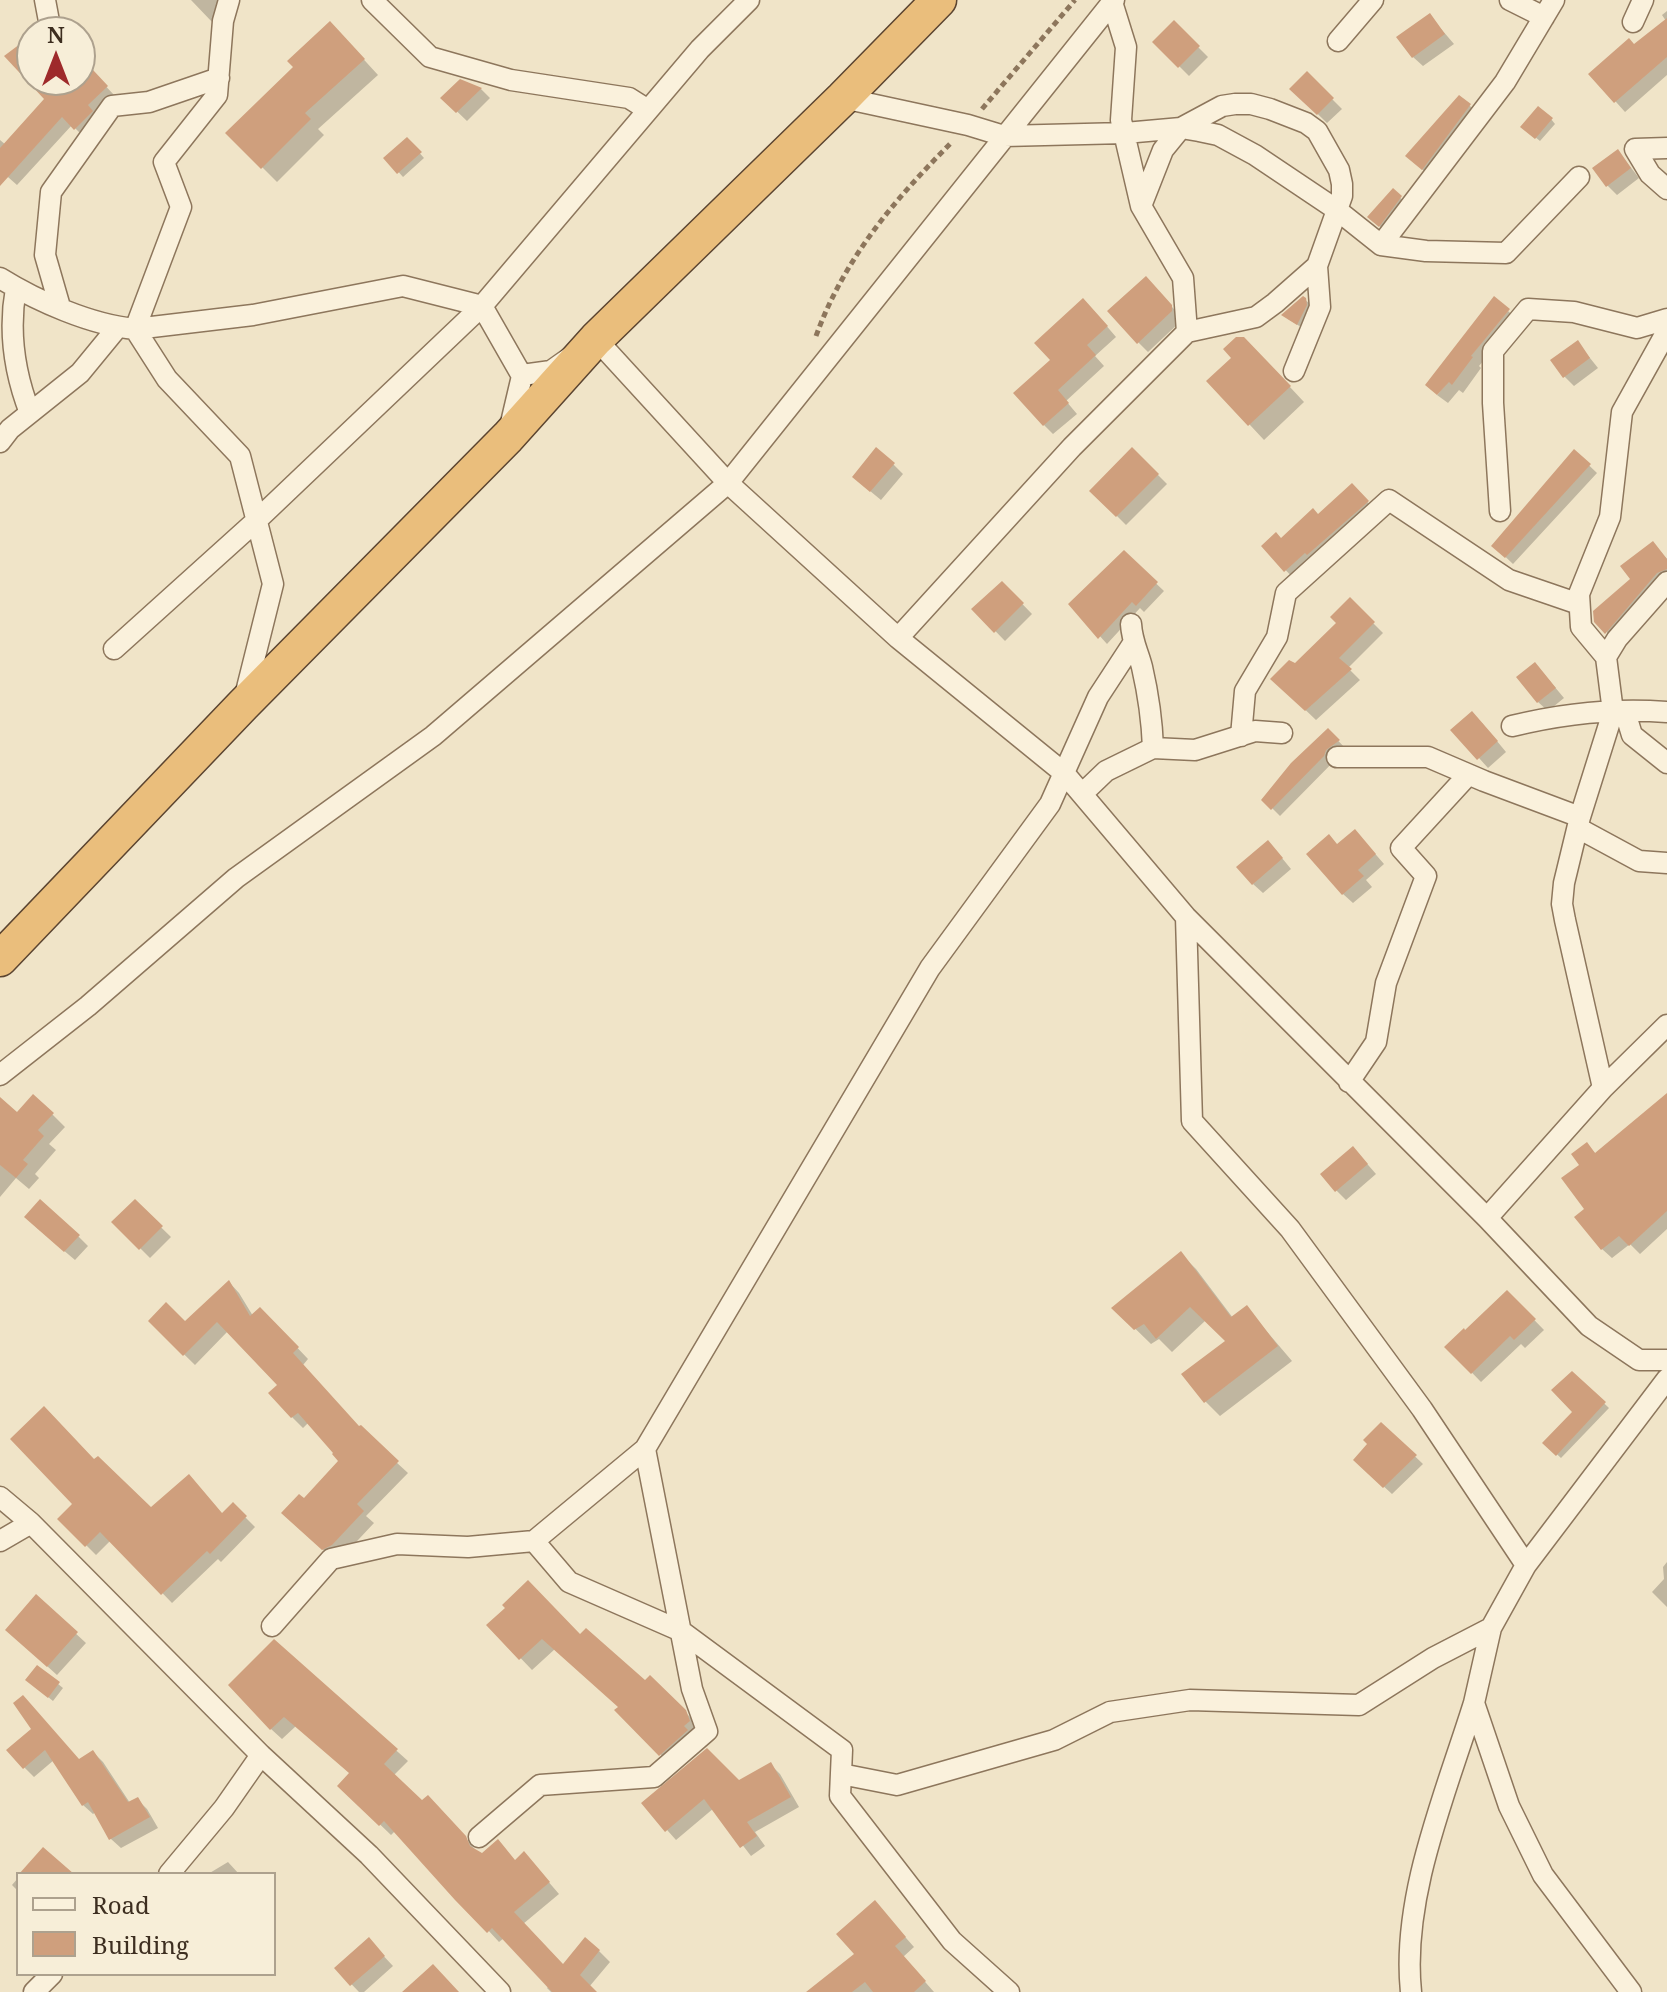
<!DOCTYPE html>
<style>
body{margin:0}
#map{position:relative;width:1667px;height:1992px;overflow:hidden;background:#f0e4c8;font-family:"Noto Serif",serif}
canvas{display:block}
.legend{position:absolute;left:16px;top:1872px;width:260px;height:104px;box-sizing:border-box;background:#f7eed8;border:2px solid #ada18e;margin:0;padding:10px 14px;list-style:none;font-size:24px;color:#3d2e20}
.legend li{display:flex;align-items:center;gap:16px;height:40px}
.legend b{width:40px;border:2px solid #ada18e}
.north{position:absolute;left:16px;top:16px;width:80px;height:80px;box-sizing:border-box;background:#f7eed8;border:2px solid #ada18e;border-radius:50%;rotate:0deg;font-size:22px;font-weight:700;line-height:32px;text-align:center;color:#3d2e20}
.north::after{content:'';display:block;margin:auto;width:28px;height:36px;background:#9e2a2b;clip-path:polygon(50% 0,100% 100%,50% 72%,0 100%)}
</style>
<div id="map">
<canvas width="1667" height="1992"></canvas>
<ul class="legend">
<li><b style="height:10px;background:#faf1dc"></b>Road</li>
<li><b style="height:22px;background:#cf9f7d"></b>Building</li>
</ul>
<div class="north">N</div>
</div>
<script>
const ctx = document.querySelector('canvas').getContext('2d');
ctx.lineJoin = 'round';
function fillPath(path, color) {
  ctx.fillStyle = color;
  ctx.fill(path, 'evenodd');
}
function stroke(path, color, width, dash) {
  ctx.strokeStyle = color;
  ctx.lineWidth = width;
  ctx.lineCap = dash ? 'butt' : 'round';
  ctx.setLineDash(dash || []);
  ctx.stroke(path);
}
fillPath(new Path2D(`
 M191 0H226L223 14 213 23Z
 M1667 11V75L1625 112 1591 74 1635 46 1666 21 1662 15Z
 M1430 16 1454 44 1423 66 1413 57Z
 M1174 23 1208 57 1189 76 1155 42Z
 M345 39 378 75 318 129 324 135 277 182 228 133Z
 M32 40V80H80V59L115 96 84 137 72 125 17 185 0 170V140L6 145 47 99 7 56Z
 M1307 74 1342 109 1327 123 1292 89Z
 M460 81 481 89 490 98 467 121 443 98Z
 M1469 105 1477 113 1431 177 1416 164Z
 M1551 119 1555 124 1540 141 1523 127Z
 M407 139 424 158 403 177 386 158Z
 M1618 151 1639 178 1617 195 1607 185Z
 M1393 191 1410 207 1389 235 1370 217Z
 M1155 288 1181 317V321L1148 352 1138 342Z
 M1303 298 1310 304V310L1301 327 1288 319Z
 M1093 310 1116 337 1095 356 1104 366 1066 401 1077 414 1053 434 1044 425 1053 360Z
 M1508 311 1518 320 1479 366 1481 368 1463 393 1459 390 1448 403 1437 395Z
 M1578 343 1598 368 1574 386 1564 376Z
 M1259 354 1304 402 1264 440 1209 381Z
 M1133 450 1167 484 1126 525 1092 491Z
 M1575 452 1597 473 1513 564 1494 546Z
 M893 464 903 474 881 500 864 486Z
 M1352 486 1377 512 1295 580 1263 546 1281 540 1319 517Z
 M1653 543 1667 559V583L1616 642 1596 621 1632 580Z
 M1124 553 1164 591 1144 612 1140 608 1107 644 1071 604Z
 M1002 583 1032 614 1005 641 974 609Z
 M1350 600 1383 633 1348 668 1360 680 1316 720 1273 679 1295 666 1339 623Z
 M1544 674 1564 698 1548 711 1538 702Z
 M1482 723 1506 752 1488 768 1479 758Z
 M1328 730 1346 749 1280 816 1264 800Z
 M1364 841 1384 864 1366 880 1372 887 1353 903 1343 894 1338 846Z
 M1277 852 1291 869 1263 893 1253 884Z
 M1667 1095V1229L1640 1254 1630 1244 1612 1258 1602 1249 1587 1210 1581 1165 1587 1145 1597 1155Z
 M0 1113 52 1114 65 1127 49 1144 56 1150 35 1174 39 1178 29 1189 16 1178 0 1197Z
 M1362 1158 1376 1174 1346 1200 1336 1190Z
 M135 1202 171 1237 150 1258 114 1222Z
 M36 1227 78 1236 88 1246 75 1260Z
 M1181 1254 1196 1269 1233 1318 1246 1307 1292 1361 1220 1416 1205 1401 1228 1341 1206 1320 1172 1352 1159 1339 1151 1344 1114 1308Z
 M229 1282 239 1293 253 1316 271 1320 308 1359 303 1365 360 1429 408 1473 366 1516 374 1523 343 1556 334 1560 295 1523 304 1501 341 1461 309 1422 303 1428 292 1417 280 1385 228 1331 195 1365 150 1321 185 1324Z
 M1507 1292 1544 1330 1525 1348 1521 1344 1481 1382 1447 1347 1465 1333Z
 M1572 1373 1609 1408 1561 1458 1545 1443 1575 1411Z
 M1381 1424 1423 1464 1392 1494 1355 1460 1370 1444Z
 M94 1462 151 1510 223 1515 233 1505 255 1527 221 1562 218 1559 172 1603 111 1540 96 1555 60 1519 74 1504Z
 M1667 1562V1607L1652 1592 1664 1579 1663 1567Z
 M36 1597 86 1643 57 1675 17 1639Z
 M489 1625 581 1637 645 1682 650 1677 697 1724 700 1733 672 1766 617 1710 620 1707 555 1649 532 1670Z
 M274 1641 408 1761 393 1776 422 1803 439 1808 478 1853 534 1865 559 1894 523 1924 563 1967 599 1951 610 1962 589 1987 594 1992H551L547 1988 549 1986 504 1938 499 1942 396 1830 391 1835 340 1786 351 1774 296 1726 282 1739 271 1729Z
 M37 1667 63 1688 53 1701 32 1684Z
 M33 1729 80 1761 93 1752 103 1762 130 1803 137 1799 147 1809 158 1828 121 1848 111 1839 96 1812 93 1814 83 1805 54 1760 34 1777 24 1767Z
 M771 1765 780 1774 799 1807 755 1832 765 1846 751 1856 714 1808 676 1840 644 1804 739 1783Z
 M228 1862 239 1874H208Z
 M18 1878V1891L12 1885Z
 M884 1913 914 1947 903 1957 934 1992H809L857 1954Z
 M378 1950 393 1966 364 1992H359L336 1968Z`), '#0003');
fillPath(new Path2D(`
 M1430 13 1445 34 1412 58 1396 37Z
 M1667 18V57L1614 103 1588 74 1629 38 1634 44Z
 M1174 20 1200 46 1178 68 1152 42Z
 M330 21 365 59 305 113 311 119 261 169 225 133 293 67 287 61Z
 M32 35V80H80V56L108 86 88 105 93 111 74 130 62 117 0 186V148L44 99 4 56Z
 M1307 71 1334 98 1317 115 1289 89Z
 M460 79 482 88 456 113 440 98Z
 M1459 95 1471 104 1422 170 1405 156Z
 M1538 106 1553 118 1535 139 1520 127Z
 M407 137 422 152 397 174 383 158Z
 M1618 149 1631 168 1606 187 1592 168Z
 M1393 188 1402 196 1379 227 1367 217Z
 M1146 276 1172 305V311L1137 344 1107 311Z
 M1303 296 1306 298 1307 305 1297 325 1281 315Z
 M1494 296 1510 309 1471 356 1473 357 1452 385 1449 382 1437 395 1425 385Z
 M1083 298 1108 326 1087 345 1096 355 1058 390 1069 403 1043 426 1013 393 1050 360 1034 343Z
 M1236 337H1244L1291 386 1248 426 1206 381 1231 358 1223 349Z
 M1578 340 1590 358 1563 378 1550 360Z
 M876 447 895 463 870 492 852 477Z
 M1132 447 1159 474 1116 517 1089 491Z
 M1574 449 1591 464 1505 558 1491 546Z
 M1352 483 1369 501 1307 555 1305 553 1284 572 1261 546 1276 532 1281 538 1313 508 1318 514Z
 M1653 541 1667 559V569L1657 573 1605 634 1594 622 1593 611 1630 579 1620 566Z
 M1124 550 1158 582 1136 606 1132 602 1098 639 1068 604Z
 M1002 581 1024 603 994 633 971 609Z
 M1350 597 1375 622 1339 658 1352 669 1305 711 1270 679 1289 660 1295 663 1336 623 1330 617Z
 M1535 662 1556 688 1537 703 1516 677Z
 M1472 711 1498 741 1477 760 1450 730Z
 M1328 728 1340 740 1326 750 1324 756 1271 810 1261 800 1291 763Z
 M1355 829 1376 854 1358 870 1364 876 1342 895 1306 854 1329 834 1337 844Z
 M1268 840 1283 858 1252 885 1236 867Z
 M1667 1093V1211L1629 1246 1619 1236 1601 1250 1574 1217 1584 1209 1561 1178 1579 1165 1571 1154 1587 1142 1595 1153Z
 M33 1094 54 1113 38 1130 44 1136 23 1160 28 1164 16 1178 0 1165V1097L17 1112Z
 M1353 1146 1368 1164 1335 1192 1320 1174Z
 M40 1199 80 1235 64 1252 24 1217Z
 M135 1199 163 1226 139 1250 111 1222Z
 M1181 1251 1231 1317 1247 1305 1278 1346 1204 1403 1181 1374 1225 1341 1190 1307 1156 1339 1144 1324 1134 1330 1111 1308Z
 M229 1280 250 1316 260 1307 299 1347 293 1353 359 1426 361 1425 399 1461 357 1504 364 1511 332 1545 322 1550 281 1513 299 1494 304 1498 338 1461 332 1454 333 1453 298 1413 291 1418 268 1393 277 1385 217 1322 183 1356 148 1321 166 1302 185 1321Z
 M1507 1290 1536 1319 1514 1340 1510 1336 1471 1374 1444 1347 1464 1328 1465 1330Z
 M1572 1371 1606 1402 1556 1456 1542 1443 1572 1412 1551 1390Z
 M44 1406 94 1459 98 1456 151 1507 189 1474 222 1513 233 1502 247 1516 210 1554 207 1551 161 1595 100 1532 85 1547 57 1519 72 1504 10 1439Z
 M1381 1422 1417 1455 1383 1488 1353 1460 1367 1444 1363 1440Z
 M528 1580 580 1634 586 1628 645 1680 650 1675 686 1710 690 1721 684 1726 688 1730 659 1756 614 1710 618 1707 542 1639 519 1660 486 1625 505 1608 502 1605Z
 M36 1594 78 1632 47 1667 5 1630Z
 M274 1639 398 1749 384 1764 422 1800 428 1795 466 1836 470 1846 482 1853 498 1839 515 1860 524 1851 550 1882 514 1912 563 1964 585 1937 600 1950 580 1975 597 1992H552L492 1928 487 1933 455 1900 384 1821 379 1826 337 1786 349 1773 284 1717 270 1730 228 1685Z
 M37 1665 60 1682 48 1698 25 1680Z
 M23 1695 79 1759 93 1750 128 1802 138 1797 150 1817 109 1840 88 1802 82 1806 45 1750 23 1769 6 1750 31 1729 13 1703Z
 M707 1748 739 1780 771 1762 791 1797 747 1822 757 1836 740 1848 704 1799 665 1832 641 1803Z
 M43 1847 74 1874H19Z
 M875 1900 906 1937 895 1946 926 1981 914 1992H873L865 1982 852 1992H806L854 1954 836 1934Z
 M369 1937 385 1956 350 1986 334 1968Z
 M433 1964 459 1992H402L422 1974Z`), '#cf9f7d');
const minor = new Path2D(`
 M45 0 51 32
 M372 0 430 57 511 80 629 98 648 110
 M1510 0 1544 17
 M1633 22 1643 0
 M1338 41 1373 0
 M843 98 968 125 1004 136 1125 133 1181 128 1199 131 1218 135 1255 155 1337 210 1381 245 1426 251 1506 253 1579 177
 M1667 148 1635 149 1650 174 1667 189
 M1141 206 1163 150 1181 128 1222 106 1235 104H1251L1270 109 1306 123 1317 131 1339 170 1342 184V196L1317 266 1275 303 1256 317 1187 332
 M1381 245 1505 82 1554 0
 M0 278C37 301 91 325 135 329L253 315 403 286 482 306 522 376 510 427
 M16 288C8 332 14 372 30 413
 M60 307 45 255 51 192 112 106 149 102 219 78
 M135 329 167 379 240 456 273 584 245 696
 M135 329 181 207 164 162 217 95 223 21 229 0
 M1294 371 1320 307 1317 266
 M522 375 551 371 596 339 728 483 898 638 1064 773 1186 917 1487 1218 1589 1326 1639 1360H1667
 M0 442 10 429 80 373 117 328
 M1500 511 1493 403V351L1528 309 1574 312 1637 328 1667 319
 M1131 624C1132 642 1138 651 1142 667 1148 693 1152 720 1153 748
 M898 638 1072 447 1187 332 1183 278 1141 206 1121 120 1126 47 1112 2
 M114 649 256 521 482 306 700 49 749 0
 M1606 657 1581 627 1579 594 1610 517 1622 412 1667 331
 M1625 712 1632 735 1667 763
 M1512 726C1561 714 1616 708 1667 712
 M1241 736 1245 691 1277 637 1286 593 1389 500 1509 580 1579 604
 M1337 757H1428L1484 781 1580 817
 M1082 794 1106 771 1153 748 1195 750 1255 731 1282 733
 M1578 828 1639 861 1667 863
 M1186 917 1192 1121 1290 1229 1422 1409 1526 1565
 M0 1075 88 1006 236 878 433 736 728 483 1114 0
 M1349 1082 1376 1042 1386 983 1426 876 1401 848 1468 775
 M1603 1088 1565 920 1562 904 1564 883 1580 817 1613 712 1606 657 1617 639 1667 582
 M1487 1218 1603 1088 1667 1025
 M0 1497 31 1523
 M0 1541 31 1523 261 1755 369 1855 500 1992
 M534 1541 569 1582 681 1631 842 1750 840 1796 952 1941 1009 1992
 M272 1626 331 1559 397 1544 468 1547 534 1541 645 1449
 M841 1774 897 1785 1054 1740 1110 1712 1190 1700 1359 1705 1433 1658 1491 1628
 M479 1837 540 1785 654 1777 707 1731 692 1689 645 1449 930 968 1050 804 1098 697 1132 645
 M169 1874 224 1808 261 1755
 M34 1992 52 1974
 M1411 1992C1401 1897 1446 1793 1474 1703
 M1631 1992 1543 1875 1509 1806 1474 1703 1491 1628 1526 1565 1667 1379`);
const trunk = new Path2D(`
 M0 959 243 705 508 437 596 339 843 98 939 0`);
stroke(minor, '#8d765c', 23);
stroke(trunk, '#5b4430', 37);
stroke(new Path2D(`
 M982 109 1075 0
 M816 336C844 259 894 200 951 143`), '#8d765c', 5, [6, 4]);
stroke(minor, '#faf1dc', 20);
stroke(trunk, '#eabe7c', 34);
</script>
